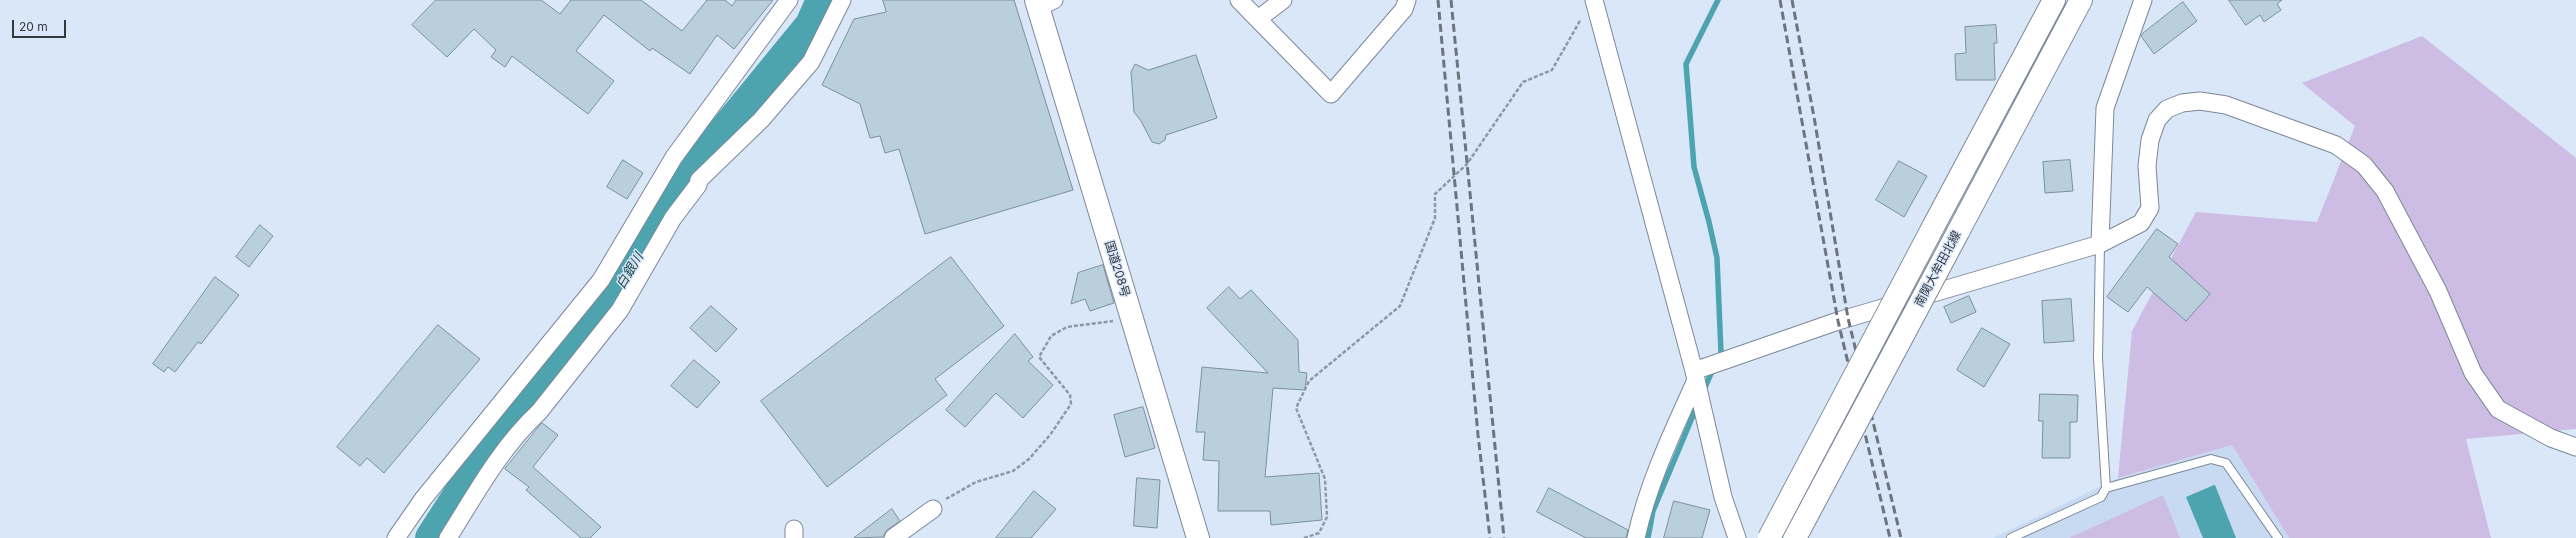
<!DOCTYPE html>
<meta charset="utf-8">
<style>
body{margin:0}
#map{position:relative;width:2576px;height:538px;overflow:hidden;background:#d9e7f9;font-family:Inter,sans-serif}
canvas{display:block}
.scale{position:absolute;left:12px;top:20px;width:54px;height:18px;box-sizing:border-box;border:2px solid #33383f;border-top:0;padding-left:5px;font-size:12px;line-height:14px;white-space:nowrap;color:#33383f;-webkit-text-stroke:3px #d9e7f9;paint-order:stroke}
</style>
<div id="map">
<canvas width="2576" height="538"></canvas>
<div class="scale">20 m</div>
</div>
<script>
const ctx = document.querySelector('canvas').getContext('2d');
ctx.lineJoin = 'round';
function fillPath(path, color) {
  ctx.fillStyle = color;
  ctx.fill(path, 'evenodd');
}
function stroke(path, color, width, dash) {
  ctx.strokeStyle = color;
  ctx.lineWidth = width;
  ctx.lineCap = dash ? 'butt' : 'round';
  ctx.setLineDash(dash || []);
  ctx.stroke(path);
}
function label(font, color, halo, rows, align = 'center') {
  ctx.font = font + ' Inter,"Noto Sans JP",sans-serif';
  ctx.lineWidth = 3;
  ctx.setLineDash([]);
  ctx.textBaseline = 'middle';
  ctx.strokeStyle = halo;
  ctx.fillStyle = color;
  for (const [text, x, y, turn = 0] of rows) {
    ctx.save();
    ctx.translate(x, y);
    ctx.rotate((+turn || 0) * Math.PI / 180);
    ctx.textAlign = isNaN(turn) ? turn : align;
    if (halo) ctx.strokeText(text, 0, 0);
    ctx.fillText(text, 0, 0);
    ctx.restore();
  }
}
fillPath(new Path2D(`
 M2232 445 2289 538H1993L2118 478Z`), '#c8daf1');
fillPath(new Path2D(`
 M2422 36 2576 158V429L2466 439 2491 538H2289L2232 445 2118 478 2132 331 2196 212 2317 222 2355 126 2302 83Z
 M2163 495 2180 538H2069Z`), '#cdbce3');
fillPath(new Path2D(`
 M2214 485H2215L2236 538H2203L2186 497Z`), '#4da4af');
stroke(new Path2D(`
 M1718 0 1686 64 1694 167 1709 222 1717 258 1721 353 1718 359
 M1703 392 1714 367
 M1648 538 1653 511 1697 406`), '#4da4af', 5.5);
stroke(new Path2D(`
 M431 538 464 487 539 386 603 311 631 273 667 201 811 25 822 0`), '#4da4af', 32);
const building = new Path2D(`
 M436 0H541L560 14 571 0H641L682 31 707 0H725L732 6 736 0H773L734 49 717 35 690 74 652 48 650 51 604 15 576 51 614 81 588 114 512 56 505 67 491 57 496 50 474 29 447 57 412 25Z
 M883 0H1014L1073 190 925 234 899 149 885 153 880 136 870 138 860 104 822 85 854 19 886 12Z
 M2229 0H2282L2277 4 2281 10 2264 22 2260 15 2246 25Z
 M2183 2 2197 21 2154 54 2141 36 2142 34Z
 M1996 25 1997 43H1994L1995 80H1956L1955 54 1966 53 1965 27Z
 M1196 55 1217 118 1166 135 1165 140 1159 144 1152 142 1141 121 1134 112 1131 72 1135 64 1148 70Z
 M623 160 643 173 627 199 607 187Z
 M2070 160 2073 191 2045 193 2043 162Z
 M1899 161 1927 176 1904 217 1876 200Z
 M260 225 273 236 249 267 236 257Z
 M2157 229 2178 244 2169 257 2210 294 2186 321 2147 287 2128 312 2107 297Z
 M951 257 1004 326 935 379 947 395 827 487 761 401Z
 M1103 265 1114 303 1090 311 1085 299 1071 304 1078 273Z
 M215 277 239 295 201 344 198 342 175 372 168 367 164 372 153 364Z
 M1229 287 1240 299 1251 290 1298 340 1299 372 1307 373 1305 390 1273 388 1265 477 1319 473 1322 520 1271 525 1270 511H1218L1219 461 1203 460 1205 432H1196L1202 367 1268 373 1207 308Z
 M1969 296 1976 312 1951 323 1944 307Z
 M2071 299 2074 341 2044 343 2042 301Z
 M711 306 737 329 716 352 690 328Z
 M438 325 480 359 384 473 367 458 360 466 337 447Z
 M1982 328 2010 344 1984 387 1957 370Z
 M1015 334 1033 357 1028 361 1053 385 1023 418 996 393 965 427 946 410Z
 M694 360 720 382 697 408 671 386Z
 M2040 394 2078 395 2077 422H2070V458H2042L2043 421H2039Z
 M1143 407 1155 448 1125 457 1114 415Z
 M542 423 558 435 533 467 601 527 590 538H581L526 490 529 487 505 469Z
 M1137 478 1160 480 1157 528 1134 526Z
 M1549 488 1628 530 1626 538H1586L1537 512Z
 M1034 491 1056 509 1031 538H996Z
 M1674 501 1710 510 1702 538H1664Z
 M892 509 900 521 887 530 883 537 854 538Z`);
fillPath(building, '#b9cfdb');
stroke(building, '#7b909b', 1);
const lane = new Path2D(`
 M2100 244 2098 358 2106 488 2211 459 2226 463 2278 538
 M2011 538 2101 497 2106 488`);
const street = new Path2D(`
 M1239 0 1331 94 1404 9 1407 0
 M1594 0 1694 371 1723 497 1737 538
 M1039 7 1054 0
 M1258 19 1283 0
 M2100 244 2105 108 2143 0
 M1694 371 1838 321 2100 244 2141 223 2150 208 2147 166 2150 140 2157 120 2167 109 2182 103 2200 101 2226 105 2336 145 2364 165 2385 191 2438 291 2473 373 2498 409 2551 438 2576 447
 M396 538 423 499 601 280 674 157 789 0
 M448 538C475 495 501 447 539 412L620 310 673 218 698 185 699 180 761 120 811 62 842 0
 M794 538V529
 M893 538 933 509
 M1636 538C1648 483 1673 431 1696 380`);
const primary = new Path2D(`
 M1932 229 2054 0
 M1958 232 2081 0`);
const highway = new Path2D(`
 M1036 0 1198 538`);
stroke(lane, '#7c8899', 10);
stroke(street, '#7c8899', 19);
stroke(primary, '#7c8899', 24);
stroke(highway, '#7c8899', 24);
stroke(new Path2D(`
 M946 499 976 482 1013 471 1029 459 1050 435 1071 404 1070 395 1039 357 1051 336 1067 327 1113 321
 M1304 538 1319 533 1327 517 1325 479 1296 408 1309 381 1400 306 1435 218V194L1467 164 1523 82 1552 70 1581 19`), '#8e98a5', 2.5, [4, 2]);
stroke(lane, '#fff', 8);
stroke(street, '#fff', 17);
stroke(primary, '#fff', 22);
stroke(highway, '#fff', 22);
stroke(new Path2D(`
 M1438 0 1478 435 1490 538
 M1451 0 1504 538
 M1780 0 1838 321 1890 538
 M1792 0 1814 117 1848 318 1901 538`), '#6c747f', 3, [8, 4]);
const primaryBridge = new Path2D(`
 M1769 538 1932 229
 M1795 538 1958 232`);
stroke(primaryBridge, '#7c8899', 24, []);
stroke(primaryBridge, '#fff', 22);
label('12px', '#33383f', '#d9e7f9', [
 ["国道208号",1117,269,73],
 ["南関大牟田北線",1938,269,-62]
]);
label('italic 13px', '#1e474c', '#d9e7f9', [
 ["白銀川",630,271,-59]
]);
</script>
